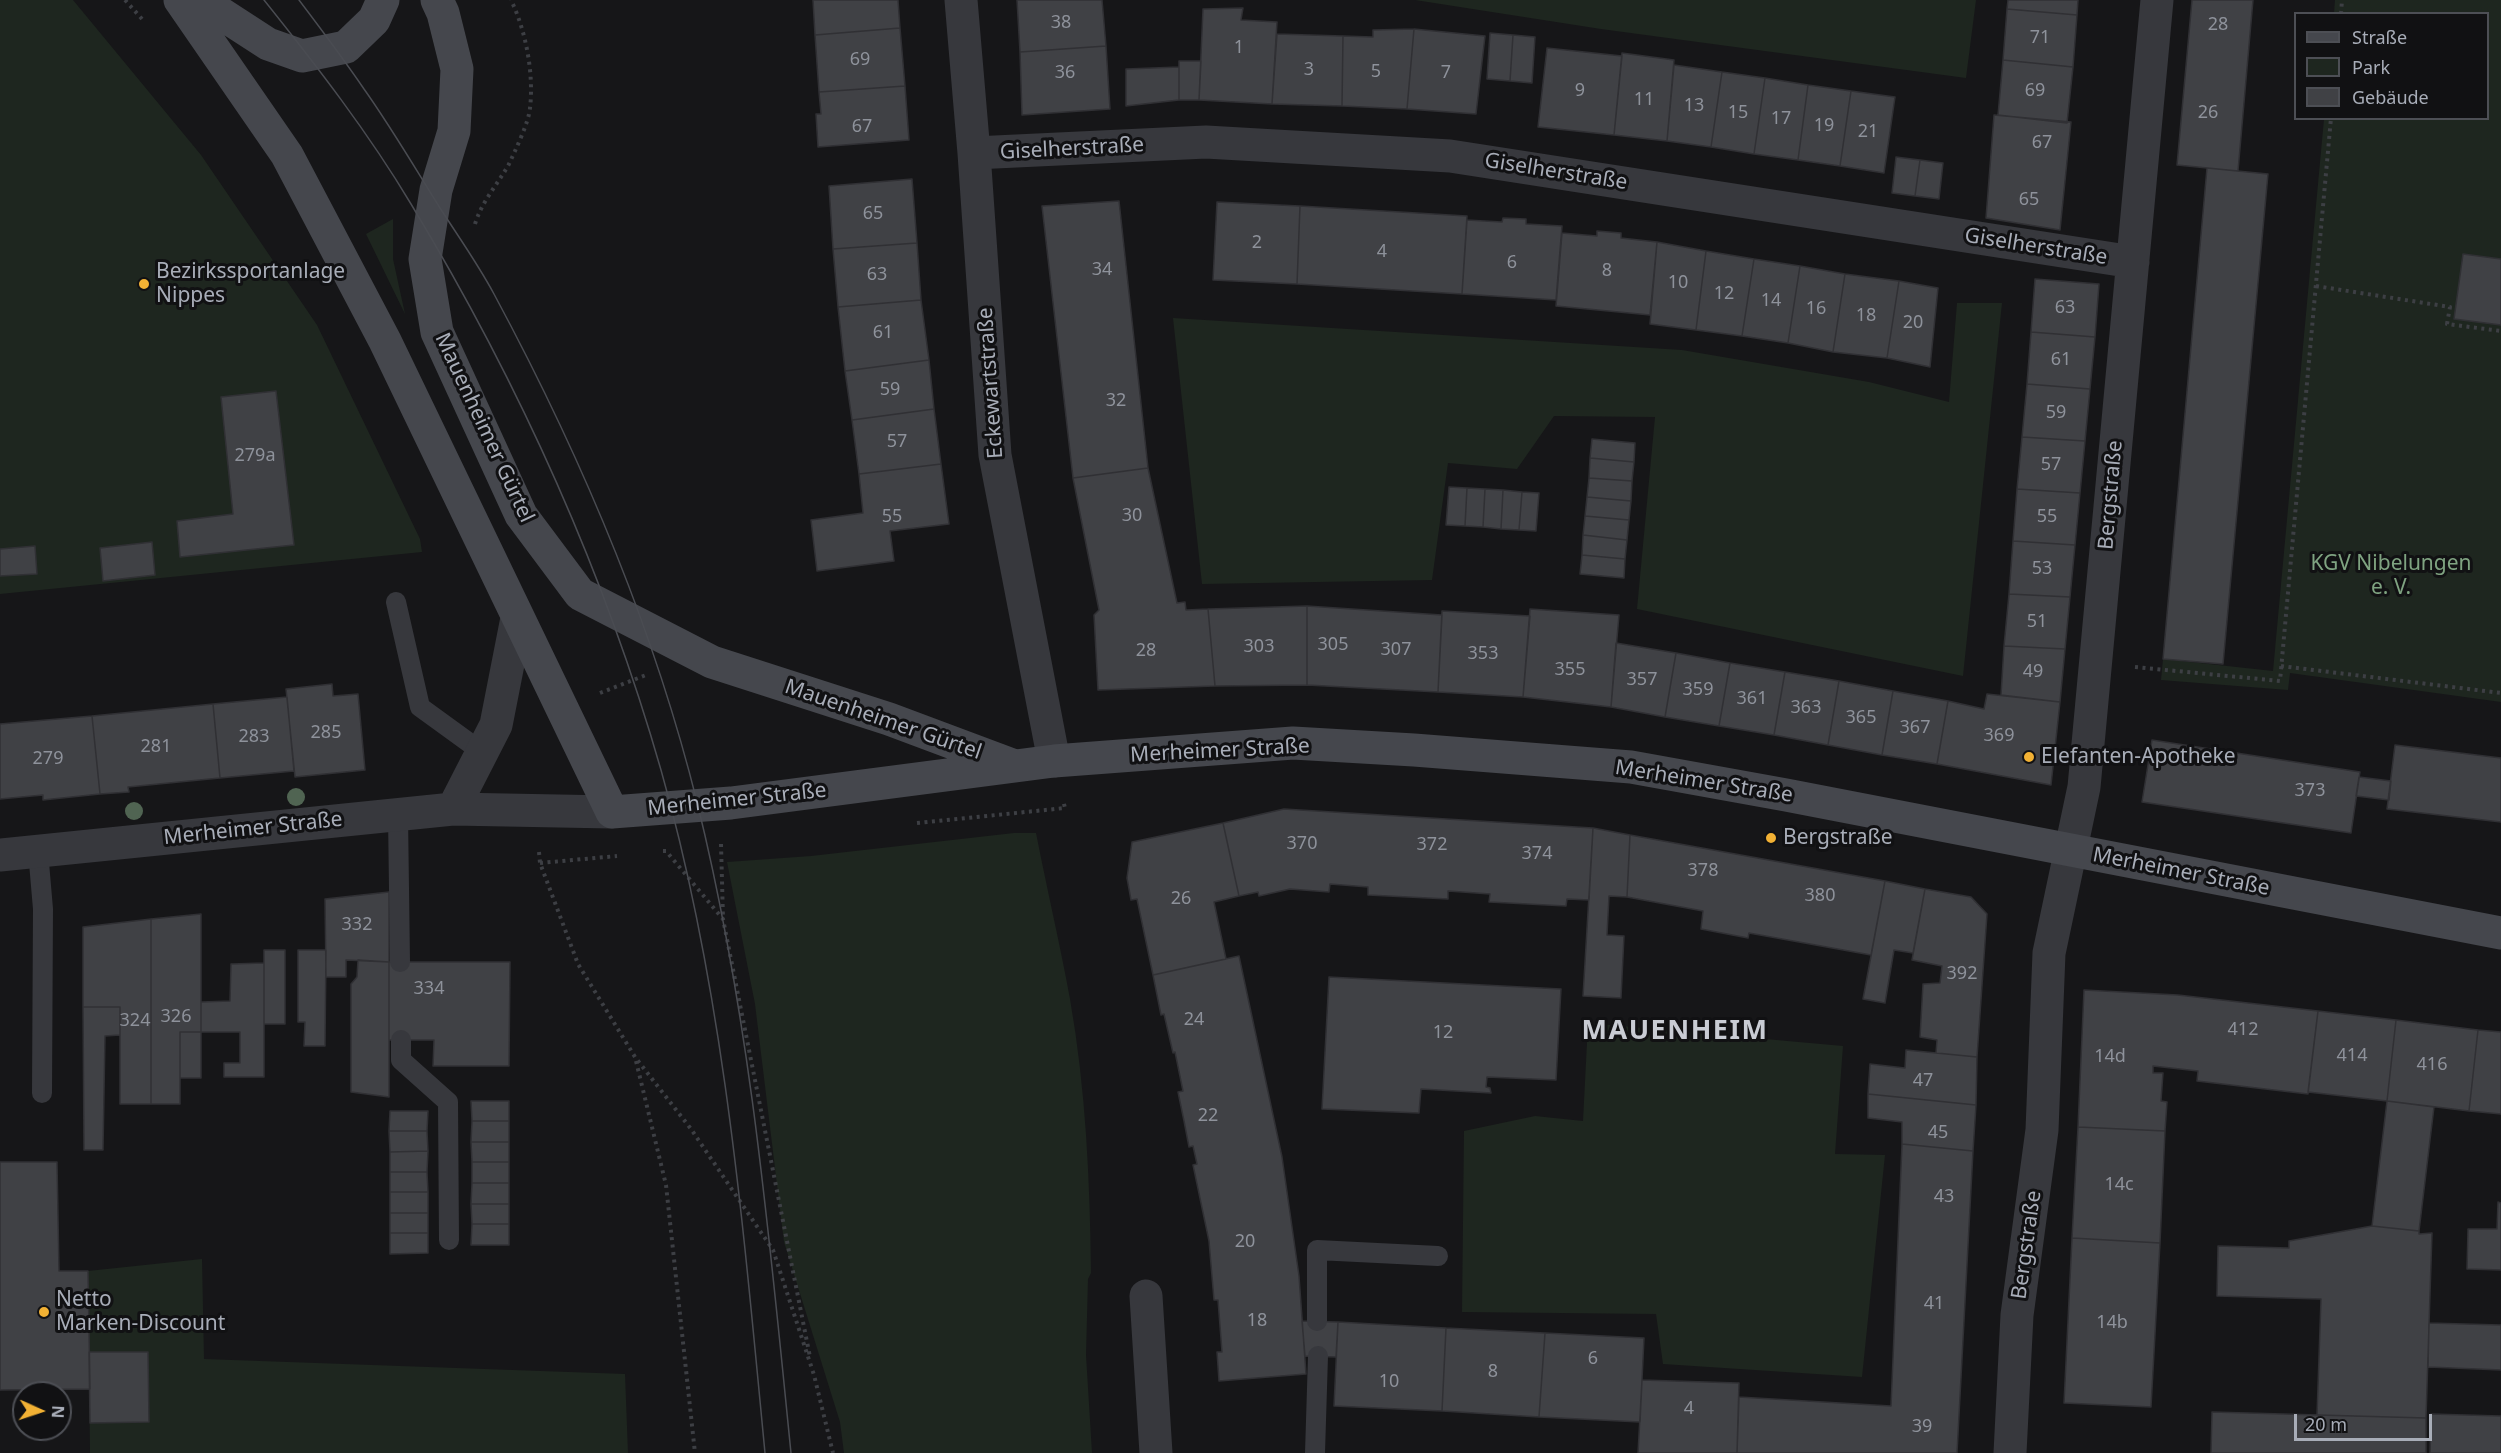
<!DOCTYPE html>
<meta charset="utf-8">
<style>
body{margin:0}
#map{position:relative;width:2501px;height:1453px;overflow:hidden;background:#161618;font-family:"Noto Sans",sans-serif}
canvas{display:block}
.legend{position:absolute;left:2294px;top:12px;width:195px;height:108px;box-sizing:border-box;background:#111113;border:2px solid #4d4f55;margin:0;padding:8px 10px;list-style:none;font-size:18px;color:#a8adb8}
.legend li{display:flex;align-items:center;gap:12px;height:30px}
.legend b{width:30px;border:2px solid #4d4f55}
.north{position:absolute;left:12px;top:1381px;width:60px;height:60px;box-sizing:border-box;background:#111113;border:2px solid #4d4f55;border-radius:50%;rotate:93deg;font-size:16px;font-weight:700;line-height:24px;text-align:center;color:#a8adb8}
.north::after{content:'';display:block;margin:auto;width:21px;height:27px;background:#f2b134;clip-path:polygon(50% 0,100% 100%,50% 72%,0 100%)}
.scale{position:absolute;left:2294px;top:1414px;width:138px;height:27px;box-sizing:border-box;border:3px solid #a8adb8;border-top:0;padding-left:8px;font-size:18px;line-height:21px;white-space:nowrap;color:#a8adb8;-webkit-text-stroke:4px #111113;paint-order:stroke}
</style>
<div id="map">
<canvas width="2501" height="1453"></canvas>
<ul class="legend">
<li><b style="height:8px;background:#45474d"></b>Straße</li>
<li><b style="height:16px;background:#1e261f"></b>Park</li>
<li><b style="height:16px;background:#404145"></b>Gebäude</li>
</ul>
<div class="north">N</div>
<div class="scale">20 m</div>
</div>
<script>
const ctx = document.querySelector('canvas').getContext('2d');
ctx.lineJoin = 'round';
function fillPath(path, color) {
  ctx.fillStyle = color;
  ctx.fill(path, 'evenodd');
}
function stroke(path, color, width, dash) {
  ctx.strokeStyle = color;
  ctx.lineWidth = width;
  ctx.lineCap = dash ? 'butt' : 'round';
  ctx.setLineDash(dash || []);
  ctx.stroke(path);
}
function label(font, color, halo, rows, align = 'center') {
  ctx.font = font + ' "Noto Sans",sans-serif';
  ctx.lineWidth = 6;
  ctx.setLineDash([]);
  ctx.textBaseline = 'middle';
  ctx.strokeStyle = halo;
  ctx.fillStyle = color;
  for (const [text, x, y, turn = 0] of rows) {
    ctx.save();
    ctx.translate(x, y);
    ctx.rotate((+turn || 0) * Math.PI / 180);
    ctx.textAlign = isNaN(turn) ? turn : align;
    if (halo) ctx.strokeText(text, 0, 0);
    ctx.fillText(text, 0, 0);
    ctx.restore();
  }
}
fillPath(new Path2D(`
 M0 0H73L201 155 317 325 420 539 422 552 0 594Z
 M1415 0H1976L1966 78 1601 29Z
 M2335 0H2501V702L2290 673 2288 690 2161 680 2163 659 2273 671 2324 119 2488 118V14L2334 13Z
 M393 219V259L405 314 366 234Z
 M1957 303H2002L1963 676 1637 609 1655 417 1554 416 1517 469 1448 463 1432 580 1202 584 1173 318 1682 350 1869 382 1949 402Z
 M1014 833H1036C1047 889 1060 944 1070 999 1086 1090 1090 1182 1091 1273L1088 1279 1086 1355 1092 1453H844L840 1422 784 1242 755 1004 727 862 811 856Z
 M1588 1023 1843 1046 1835 1154 1885 1155 1862 1377 1663 1364 1656 1314 1462 1312 1464 1131 1535 1116 1583 1121Z
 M202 1259 204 1359 625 1374 628 1453H90L88 1271Z`), '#1e261f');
const building = new Path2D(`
 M813 0H898L900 28 815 35Z
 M1017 0H1102L1106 46 1020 52Z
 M2008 0H2078L2077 15 2007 9Z
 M2192 0H2253L2238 171 2177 165Z
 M1243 8 1241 20 1277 22 1272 104 1199 100 1203 9Z
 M2007 9 2077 15 2073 67 2003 60Z
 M900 28 905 86 819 92 815 35Z
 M1414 29 1407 109 1342 106 1343 36 1373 37V30Z
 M1414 29 1485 36 1476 114 1407 109Z
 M1490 33 1513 35 1510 81 1487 79Z
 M1277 34 1343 36 1342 106 1272 104Z
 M1513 35 1535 37 1532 83 1510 81Z
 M1106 46 1110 109 1022 115 1020 52Z
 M1547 48 1622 56 1614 135 1538 127Z
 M1622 53 1674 60 1667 141 1614 135Z
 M2003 60 2073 67 2067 123 1998 115Z
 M1179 61H1201L1199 100H1179Z
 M1674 65 1722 72 1711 147 1667 141Z
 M1179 67V100L1126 106V69Z
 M1722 72 1765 78 1754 154 1711 147Z
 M1765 78 1808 85 1798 160 1754 154Z
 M1808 85 1851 91 1840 166 1798 160Z
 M905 86 909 140 818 147 816 114H821L819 92Z
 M1851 91 1895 97 1884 173 1840 166Z
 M1994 115 2071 122 2060 230 1986 218Z
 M1896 157 1920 160 1915 196 1892 193Z
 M1920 160 1943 163 1939 199 1915 196Z
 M2207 168 2268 174 2223 664 2163 659Z
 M912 179 917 243 833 249 829 186Z
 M1119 201 1148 468 1073 478 1042 206Z
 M1217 202 1300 206 1297 284 1213 280Z
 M1300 206 1467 216 1462 294 1297 284Z
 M1503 218 1526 219V224L1562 226 1556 300 1462 294 1467 220 1502 222Z
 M1597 231 1621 233V238L1657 242 1650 315 1556 306 1562 233 1597 236Z
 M1657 242 1706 251 1696 330 1650 324Z
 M917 243 921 300 838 307 833 249Z
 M1706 251 1754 259 1742 336 1696 330Z
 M2463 254 2501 259V325L2454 319Z
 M1754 259 1800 266 1788 343 1742 336Z
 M1800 266 1845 274 1833 352 1788 343Z
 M1845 274 1899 281 1887 358 1833 352Z
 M2035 279 2099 284 2095 337 2031 332Z
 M1899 281 1938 288 1930 367 1887 358Z
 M921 300 929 360 845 371 838 307Z
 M2031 332 2095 337 2090 389 2027 384Z
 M929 360 934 409 852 420 845 371Z
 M2027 384 2090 389 2085 441 2022 437Z
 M276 391 294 545 180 557 177 521 233 514 221 397Z
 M934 409 941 464 859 474 852 420Z
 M2022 437 2085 441 2080 493 2017 489Z
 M1592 439 1635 443 1634 462 1590 458Z
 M1590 458 1634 462 1632 481 1589 478Z
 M941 464 949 524 890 531 894 561 817 571 811 520 863 513 859 474Z
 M1148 468 1177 603 1185 602 1186 610 1208 609 1215 686 1098 690 1094 615 1099 610 1073 478Z
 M1589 478 1632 481 1631 501 1587 497Z
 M1449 487 1467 488 1465 526 1446 525Z
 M1467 488 1485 489 1483 527 1465 526Z
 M1485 489 1503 490 1501 529 1483 527Z
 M2017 489 2080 493 2075 545 2013 541Z
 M1503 490 1522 492 1519 530 1501 529Z
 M1522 492 1539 493 1536 531 1519 530Z
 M1587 497 1631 501 1629 520 1585 516Z
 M1585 516 1629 520 1627 540 1583 535Z
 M1583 535 1627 540 1625 559 1582 555Z
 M2013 541 2075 545 2070 597 2009 594Z
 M152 542 155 575 103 581 100 548Z
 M35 546 37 574 0 576V549Z
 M1582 555 1625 559 1624 578 1580 574Z
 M2009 594 2070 597 2065 649 2004 646Z
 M1307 606V685L1215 686 1208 609Z
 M1307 606 1442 615 1438 692 1307 685Z
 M1530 609 1619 615 1611 707 1523 697Z
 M1442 611 1530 616 1523 697 1438 692Z
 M1616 643 1676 653 1665 717 1611 707Z
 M2004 646 2065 649 2060 702 2001 695Z
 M1676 653 1730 663 1719 726 1665 717Z
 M1730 663 1785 672 1774 735 1719 726Z
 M1785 672 1839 681 1828 745 1774 735Z
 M1839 681 1893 691 1882 755 1828 745Z
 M332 684 333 696 358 694 365 770 295 777 286 689Z
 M1893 691 1948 701 1937 764 1882 755Z
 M1987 694 2060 702 2051 785 1937 764 1948 701 1984 709Z
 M287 697 294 771 220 778 213 704Z
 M213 704 220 778 128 787 129 792 100 794 92 716Z
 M92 716 100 794 43 800V795L0 799V724Z
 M2152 740 2360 772 2351 833 2142 802Z
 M2395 745 2501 758V822L2387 809Z
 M2359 777 2391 781 2389 800 2356 796Z
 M1284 809 1593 828 1589 900 1567 899 1566 906 1489 902 1490 894 1448 891V899L1368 895V887L1330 884 1329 892 1290 889 1259 896 1258 892 1239 896 1223 823Z
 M1223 823 1239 896 1214 902 1226 959 1153 975 1137 899 1131 900 1127 878 1132 842Z
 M1593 828 1630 835 1627 897 1609 896 1607 935 1624 936 1621 998 1583 996Z
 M1630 835 1885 881 1871 955 1749 933 1748 938 1701 929 1703 911 1627 897Z
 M1885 881 1925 889 1913 953 1894 950 1885 1003 1863 999Z
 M1925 889 1971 897 1987 914 1977 1057 1936 1053 1937 1040 1920 1037 1923 984 1940 983 1942 966 1912 960Z
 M389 892V962L346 960V977H326L325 899Z
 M201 914V1032H180V1104H151V919Z
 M151 919V1104H120V1007H83V927Z
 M264 950H285V1024H264Z
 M298 950H326L325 1046H304L305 1022H298Z
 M1239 956 1282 1157 1299 1276 1306 1374 1219 1381 1217 1352H1222L1218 1300H1214L1209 1241 1193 1165 1197 1164 1193 1146 1189 1147 1184 1121 1178 1092 1183 1091 1175 1052 1173 1053 1164 1014 1161 1015 1153 975Z
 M358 960 389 962V1097L351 1092V984L357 977Z
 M389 962H510L509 1066H433L434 1040H389Z
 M264 963V1077H224V1063H240V1032H201V1002L230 1001 231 964Z
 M1329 977 1561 989 1556 1080 1487 1077 1486 1087 1490 1088 1491 1093 1421 1089 1419 1113 1322 1109Z
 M2084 990 2178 995 2318 1011 2308 1094 2197 1081 2198 1071 2153 1066V1073H2163L2161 1101 2167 1102 2165 1131 2078 1127Z
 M83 1007H120V1035L105 1036 103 1150H84Z
 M2318 1011 2396 1020 2387 1101 2308 1092Z
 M2396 1020 2478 1030 2469 1111 2387 1101Z
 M2478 1030 2501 1032V1114L2469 1111Z
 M180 1032H201V1078H180Z
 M1906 1050 1977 1057 1976 1105 1868 1094 1870 1064 1905 1068Z
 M1868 1094 1976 1105 1973 1151 1902 1144V1122L1868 1118Z
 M471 1101H509V1121H472Z
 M2387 1101 2434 1107 2419 1231 2372 1226Z
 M390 1111H428L427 1131H389Z
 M472 1121H509V1142H471Z
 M2078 1127 2165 1131 2160 1243 2072 1238Z
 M389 1131H427L428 1151 390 1152Z
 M471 1142H509V1162H472Z
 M1902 1144 1973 1151 1957 1453H1737L1739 1397 1891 1406Z
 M428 1151 427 1172H390V1152Z
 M0 1162H57L59 1271H88L90 1389 0 1390Z
 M472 1162H509V1183H472Z
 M390 1172H427L428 1192H390Z
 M472 1183H509V1204H471Z
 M390 1192H428V1213H390Z
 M2498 1202 2501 1203V1270L2467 1269 2468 1229H2497Z
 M471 1204H509V1224H472Z
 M390 1213H428V1233H390Z
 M472 1224H509V1245H471Z
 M2372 1226 2419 1231V1234L2432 1233 2426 1418 2317 1415 2321 1299 2217 1296 2218 1246 2289 1248V1241Z
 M390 1233H428V1253L390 1254Z
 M2072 1238 2160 1243 2151 1407 2064 1403Z
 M1302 1321 1338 1322 1336 1357 1305 1356Z
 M1338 1322 1446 1328 1442 1411 1334 1406Z
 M2429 1323 2501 1325V1370L2428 1367Z
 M1446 1328 1545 1333 1539 1417 1442 1411Z
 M1545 1333 1644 1338 1640 1422 1539 1417Z
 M89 1352H148L149 1422 90 1423Z
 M1642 1380 1739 1383 1737 1453H1638Z
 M2212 1412 2426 1418V1453H2211Z
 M2431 1414 2501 1416V1453H2430Z`);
fillPath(building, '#404145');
stroke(building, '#303034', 1.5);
stroke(new Path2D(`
 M125 0 142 19
 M2341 14 2342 0
 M475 224C482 201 498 184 509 164 515 151 529 122 530 108 534 74 526 31 511 0
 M2316 286 2450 307 2447 324 2501 331
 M2281 666 2501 693
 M2135 667 2280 681 2331 118
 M600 693 646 675
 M917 823 1065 808 1063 800
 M721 844 723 918
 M663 851H666L723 919 810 1357
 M539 852 540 863 578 964 635 1057 691 1129 773 1250 814 1375 833 1453
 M540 863 617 856
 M636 1061 666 1185 695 1453`), '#3d3f44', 4, [3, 4.5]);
stroke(new Path2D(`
 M396 602 420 707 482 752
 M398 815 400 962
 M38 851 43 909 42 1093
 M401 1040V1060L448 1102 449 1240
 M1317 1321V1250L1438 1256
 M1315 1453 1318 1356`), '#37383d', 20);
stroke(new Path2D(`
 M961 0 974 153 995 455 1054 761
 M974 153 1206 142 1450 156 2133 262
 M453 809 496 725 517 618
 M0 855 453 809 612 812
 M1146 1296 1156 1453
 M2010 1453 2017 1315 2042 1130 2049 953 2084 787 2157 0`), '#37383d', 33);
stroke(new Path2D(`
 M180 0 287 155 385 341 612 812 731 803 1054 761 1293 743 1414 750 1631 767 1786 795 2501 933
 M200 0 268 44 302 56 346 47 374 20 383 0
 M437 0 443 13 457 69 454 131 436 190 425 259 437 332 521 515 580 594 712 662 889 719 1012 765`), '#45474d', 33);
stroke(new Path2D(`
 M264 0C316 65 368 132 411 204 518 381 604 571 661 770 724 992 743 1225 765 1453
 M299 0C321 29 343 58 364 89 391 127 415 168 440 208 458 236 478 264 494 294 580 454 653 625 697 802 750 1016 769 1235 791 1453`), '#4a4c52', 1.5);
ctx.fillStyle = '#506452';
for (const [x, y] of [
 [296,797],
 [134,811]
]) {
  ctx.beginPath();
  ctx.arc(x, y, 9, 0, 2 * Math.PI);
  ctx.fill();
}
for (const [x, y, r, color] of [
 [144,284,6,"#f2b134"],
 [2029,757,6,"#f2b134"],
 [1771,838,6,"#f2b134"],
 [44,1312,6,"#f2b134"]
]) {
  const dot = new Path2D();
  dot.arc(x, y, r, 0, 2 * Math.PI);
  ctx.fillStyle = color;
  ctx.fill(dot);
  stroke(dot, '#111113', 2);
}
label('18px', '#8e929b', null, [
 ["38",1061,23],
 ["28",2218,25],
 ["71",2040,38],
 ["1",1239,48],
 ["69",860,60],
 ["3",1309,70],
 ["5",1376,72],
 ["36",1065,73],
 ["7",1446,73],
 ["9",1580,91],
 ["69",2035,91],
 ["11",1644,100],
 ["13",1694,106],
 ["15",1738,113],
 ["26",2208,113],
 ["17",1781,119],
 ["19",1824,126],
 ["67",862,127],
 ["21",1868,132],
 ["67",2042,143],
 ["65",2029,200],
 ["65",873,214],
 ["2",1257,243],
 ["4",1382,252],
 ["6",1512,263],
 ["34",1102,270],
 ["8",1607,271],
 ["63",877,275],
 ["10",1678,283],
 ["12",1724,294],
 ["14",1771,301],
 ["63",2065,308],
 ["16",1816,309],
 ["18",1866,316],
 ["20",1913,323],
 ["61",883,333],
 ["61",2061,360],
 ["59",890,390],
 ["32",1116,401],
 ["59",2056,413],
 ["57",897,442],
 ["279a",255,456],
 ["57",2051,465],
 ["30",1132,516],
 ["55",892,517],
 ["55",2047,517],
 ["53",2042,569],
 ["51",2037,622],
 ["305",1333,645],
 ["303",1259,647],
 ["307",1396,650],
 ["28",1146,651],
 ["353",1483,654],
 ["355",1570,670],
 ["49",2033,672],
 ["357",1642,680],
 ["359",1698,690],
 ["361",1752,699],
 ["363",1806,708],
 ["365",1861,718],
 ["367",1915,728],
 ["285",326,733],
 ["369",1999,736],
 ["283",254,737],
 ["281",156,747],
 ["279",48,759],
 ["373",2310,791],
 ["370",1302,844],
 ["372",1432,845],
 ["374",1537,854],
 ["378",1703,871],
 ["380",1820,896],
 ["26",1181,899],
 ["332",357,925],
 ["392",1962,974],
 ["334",429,989],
 ["326",176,1017],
 ["24",1194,1020],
 ["324",135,1021],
 ["412",2243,1030],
 ["12",1443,1033],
 ["414",2352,1056],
 ["14d",2110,1057],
 ["416",2432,1065],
 ["47",1923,1081],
 ["22",1208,1116],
 ["45",1938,1133],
 ["14c",2119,1185],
 ["43",1944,1197],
 ["20",1245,1242],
 ["41",1934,1304],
 ["18",1257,1321],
 ["14b",2112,1323],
 ["6",1593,1359],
 ["8",1493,1372],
 ["10",1389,1382],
 ["4",1689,1409],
 ["39",1922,1427]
]);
label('21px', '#a8adb8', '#111113', [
 ["Giselherstraße",1072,149,-3],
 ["Giselherstraße",1556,172,9],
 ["Giselherstraße",2036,247,9],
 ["Eckewartstraße",991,383,-94],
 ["Mauenheimer Gürtel",484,428,65],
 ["Bergstraße",2111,495,-85],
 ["Mauenheimer Gürtel",883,720,19],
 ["Merheimer Straße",1220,751,-3],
 ["Merheimer Straße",1704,782,9],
 ["Merheimer Straße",737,800,-6],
 ["Merheimer Straße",253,829,-6],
 ["Merheimer Straße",2181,872,11],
 ["Bergstraße",2027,1245,-82]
]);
label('21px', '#a8adb8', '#111113', [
 ["Bezirkssportanlage",156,272],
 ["Nippes",156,296],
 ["Elefanten-Apotheke",2041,757],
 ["Bergstraße",1783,838],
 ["Netto",56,1300],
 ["Marken-Discount",56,1324]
], 'left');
label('21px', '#7fa381', '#111113', [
 ["KGV Nibelungen",2391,564],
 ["e. V.",2391,588]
]);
ctx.letterSpacing = '1.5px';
label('bold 27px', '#c9ccd4', '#111113', [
 ["MAUENHEIM",1675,1031]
]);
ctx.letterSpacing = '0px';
</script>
